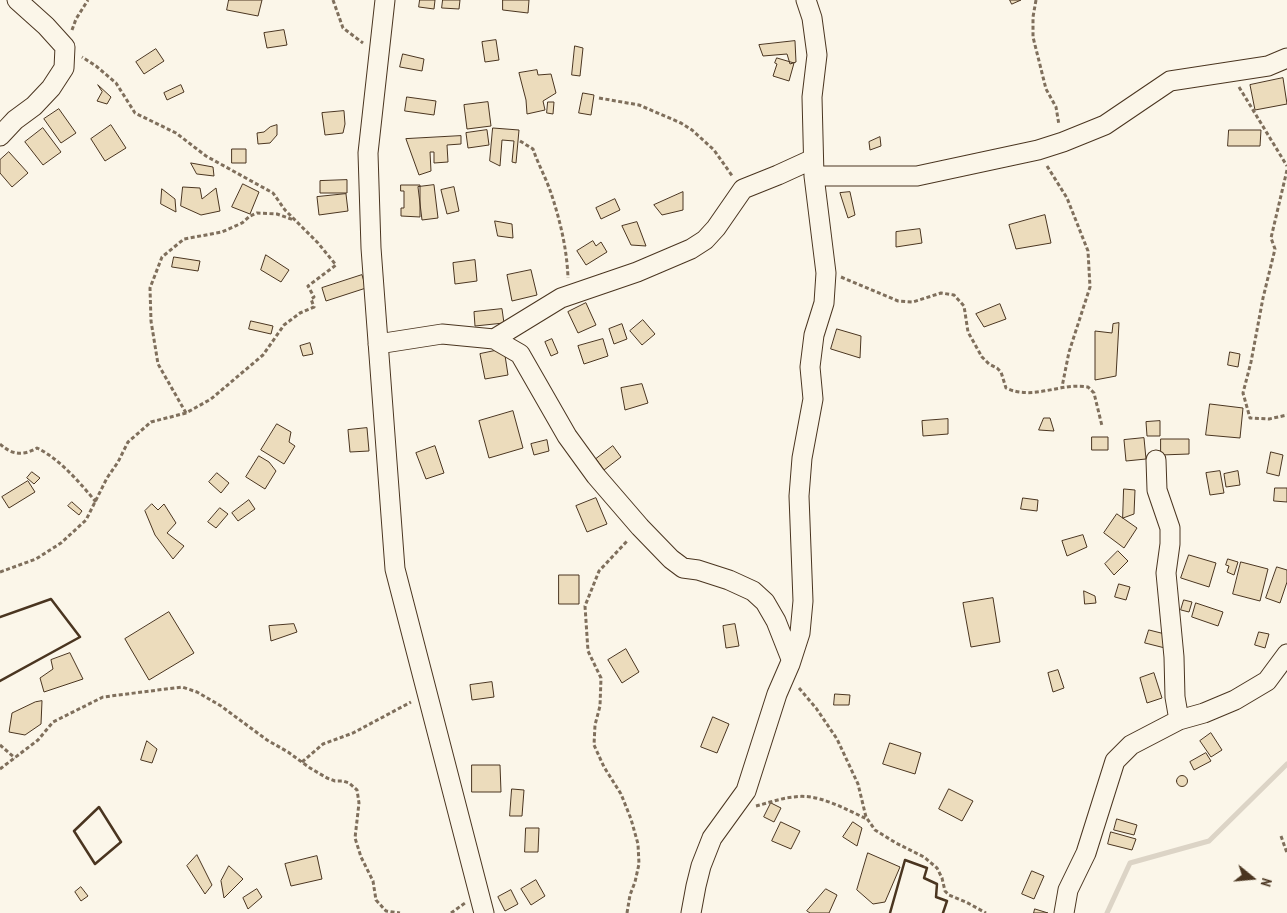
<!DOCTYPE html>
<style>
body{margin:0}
#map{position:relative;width:1287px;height:913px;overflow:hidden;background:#fbf6e9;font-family:"PT Sans Narrow",sans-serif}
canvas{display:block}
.north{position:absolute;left:1227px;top:853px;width:50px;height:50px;-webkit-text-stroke:4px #fbf6e9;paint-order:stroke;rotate:107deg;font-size:14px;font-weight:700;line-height:20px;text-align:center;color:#4a3520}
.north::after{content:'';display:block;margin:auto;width:18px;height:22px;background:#4a3520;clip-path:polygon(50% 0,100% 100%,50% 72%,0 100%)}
</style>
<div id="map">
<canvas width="1287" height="913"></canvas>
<div class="north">N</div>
</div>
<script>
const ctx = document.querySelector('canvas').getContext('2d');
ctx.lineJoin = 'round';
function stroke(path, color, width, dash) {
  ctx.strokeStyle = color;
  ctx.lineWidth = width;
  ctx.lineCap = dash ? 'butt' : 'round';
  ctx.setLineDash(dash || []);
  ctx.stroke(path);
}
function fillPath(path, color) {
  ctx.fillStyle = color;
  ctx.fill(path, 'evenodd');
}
stroke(new Path2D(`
 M1107 913 1130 863 1209 841 1287 764`), '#dcd4c6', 5);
const building = new Path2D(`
 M229 0H262L258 16 227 10Z
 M420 0H435L434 9 419 7Z
 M443 0H460L459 9 442 8Z
 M503 0H529L528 13 503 10Z
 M1010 0H1021L1012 4Z
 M284 30 287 45 267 48 264 33Z
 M496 40 499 60 485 62 482 42Z
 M795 41 796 62 790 64 787 54 763 56 759 45Z
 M575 46 583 48 580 76 572 75Z
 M156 49 164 61 144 74 136 62Z
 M403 54 424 59 422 71 400 67Z
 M777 58 794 63 789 81 773 76 777 64 775 63Z
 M537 70 538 75 551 74 556 93 543 101 545 110 527 114 526 100 519 73Z
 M1283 78 1287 104 1255 110 1250 85Z
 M98 85 111 97 107 104 97 101 102 92Z
 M181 85 184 92 167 100 164 93Z
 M583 93 594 95 591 115 579 113Z
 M407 97 436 101 434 115 405 111Z
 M488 102 491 126 467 129 464 105Z
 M548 102H554L553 114 547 113Z
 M59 109 76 133 61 143 44 119Z
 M344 111 345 124 343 133 325 135 322 113Z
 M111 125 126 148 105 161 91 139Z
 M277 125V135L270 143 258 144 257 133 264 132 270 127Z
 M43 128 61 152 43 165 25 142Z
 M493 128 519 130 516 163 512 162 514 141 502 140 500 166 490 161Z
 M487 130 489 145 468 148 466 133Z
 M1229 130H1261L1260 146H1228Z
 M461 136V144L447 145 448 162 434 163V152H430L431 171 419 175 406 139Z
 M880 137 881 146 870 150 869 142Z
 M232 149H246V163H232Z
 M9 152 28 173 12 187 0 173V160Z
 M191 163 213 167 214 176 197 174Z
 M347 180V193H320V181Z
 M243 184 259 192 250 214 232 207Z
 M401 185H420V217L401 216V208H404V191H401Z
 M434 185 438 218 422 220 418 187Z
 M183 187 200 188 202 199 216 188 220 211 201 215 181 206Z
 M454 187 459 211 447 214 441 190Z
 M162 189 175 199 176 212 161 204Z
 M683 192V210L662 215 654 205Z
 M850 192 855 215 848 218 840 193Z
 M346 194 348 211 319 215 317 197Z
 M615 199 620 210 601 219 596 208Z
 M1045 215 1051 243 1016 249 1009 225Z
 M495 221 512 224 513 238 498 236Z
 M637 222 646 246 631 245 622 226Z
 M920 229 922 243 896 247V232Z
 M593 241 596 246 601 242 607 252 586 265 577 251Z
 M266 255 289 270 281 282 261 270Z
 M174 257 200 261 198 271 172 267Z
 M475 260 477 281 455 284 453 263Z
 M531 270 537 295 512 301 507 275Z
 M362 275 366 288 326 301 322 288Z
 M586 303 596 325 578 333 568 312Z
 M1000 304 1006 319 984 327 976 314Z
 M502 309 504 323 475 326 474 312Z
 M643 320 655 334 642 345 630 331Z
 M251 321 273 326 271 334 249 329Z
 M1119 323 1116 376 1095 380V331L1112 333 1113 324Z
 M622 324 627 339 614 344 609 329Z
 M837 329 861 336 860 358 831 349Z
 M552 339 558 353 551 356 545 342Z
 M603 339 608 356 584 364 578 346Z
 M310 343 313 354 303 356 300 346Z
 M504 349 508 375 485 379 480 354Z
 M1230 352 1240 354 1238 367 1228 365Z
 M642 384 648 403 625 410 621 388Z
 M1210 404 1243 408 1240 438 1206 435Z
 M513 411 523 448 489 458 479 421Z
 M1044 418H1050L1054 431 1039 430Z
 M948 419V434L923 436 922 421Z
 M1160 421V436H1147L1146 422Z
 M277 424 291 432 289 442 295 446 284 464 261 450Z
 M367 428 369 451 350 452 348 430Z
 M1092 437H1108V450H1092Z
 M1144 438 1146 459 1126 461 1124 440Z
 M1161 439H1189V454L1161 455Z
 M547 440 549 451 534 455 531 444Z
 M435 446 444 473 426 479 416 453Z
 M613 446 621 457 604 470 596 459Z
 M1271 452 1283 455 1279 476 1267 473Z
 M259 456 269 462 276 471 265 489 246 477Z
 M1220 471 1224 493 1210 495 1206 473Z
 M1238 471 1240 485 1226 487 1224 474Z
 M32 472 40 478 34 484 27 478Z
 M217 473 229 483 221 493 209 482Z
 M28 481 35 492 9 508 2 497Z
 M1275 488H1287V502L1274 501Z
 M1124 489 1135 490 1134 514 1123 518Z
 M596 498 607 524 587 532 576 506Z
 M1023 498 1038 500 1037 511 1021 509Z
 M249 500 255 509 238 521 232 513Z
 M72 502 82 511 79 515 68 506Z
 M152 504 158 510 164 504 176 523 167 533 184 546 173 559 155 535 145 511Z
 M220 508 228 514 216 528 208 522Z
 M1117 514 1137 528 1124 548 1104 533Z
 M1083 535 1087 547 1067 556 1062 541Z
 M1118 551 1128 561 1114 575 1105 564Z
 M1189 555 1216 563 1209 587 1181 578Z
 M1228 559 1238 562 1234 575 1227 572 1229 566 1226 565Z
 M1241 562 1268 569 1260 601 1233 594Z
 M1277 567 1287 570V582L1280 603 1266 598Z
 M559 575H579V604H559Z
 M1119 584 1130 587 1126 600 1115 597Z
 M1084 591 1095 596 1096 603 1085 604Z
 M993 598 1000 642 971 647 963 603Z
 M1184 600 1192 602 1189 612 1181 610Z
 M1196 603 1223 612 1218 626 1192 617Z
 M169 612 194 653 149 680 125 639Z
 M294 624 297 632 271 641 269 626Z
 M735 624 739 646 726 648 723 626Z
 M1149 630 1169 635 1165 648 1145 643Z
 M1259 632 1269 634 1265 648 1255 645Z
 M626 649 639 672 622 683 608 660Z
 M70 653 83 679 44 692 40 678 53 669 51 660Z
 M1058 670 1064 688 1053 692 1048 673Z
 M1154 673 1162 698 1147 703 1140 678Z
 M492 682 494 697 472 700 470 685Z
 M835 694 850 695 849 705H834Z
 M42 701 41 724 25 735 9 732 12 713 35 702Z
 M713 717 729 724 717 753 701 747Z
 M1211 733 1222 750 1211 757 1200 741Z
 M147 741 157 749 152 763 141 760Z
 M890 743 921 753 915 774 883 764Z
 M1206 753 1211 761 1194 770 1190 762Z
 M472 765H500L501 792H472Z
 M1176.5 781a5.5 5.5 0 1 1 11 0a5.5 5.5 0 1 1-11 0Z
 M512 789 524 790 522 816H510Z
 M949 789 973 801 962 821 939 809Z
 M771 803 781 808 774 822 764 817Z
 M1117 819 1137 825 1134 835 1114 830Z
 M781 822 800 831 791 849 772 841Z
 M853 822 862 828 857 846 843 837Z
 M526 828H539L538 852H525Z
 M1111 832 1136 839 1132 850 1108 844Z
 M868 853 900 867 885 902 873 904 857 890Z
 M197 855 212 885 205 894 187 866Z
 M317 856 322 879 291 886 285 864Z
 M229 866 243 879 224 898 221 881Z
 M1032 871 1044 876 1034 899 1022 894Z
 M536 880 545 896 531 905 521 889Z
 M81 887 88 896 81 901 75 892Z
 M257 889 262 897 248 909 243 898Z
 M826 889 837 895 829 913H810L807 911Z
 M511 890 518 904 505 911 498 897Z
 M1035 909 1048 913H1034Z`);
fillPath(building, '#ecdcbc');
stroke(building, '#4a3520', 1);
const minor = new Path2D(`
 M385 0 368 153 371 248 395 569 484 913
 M0 136 15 120 34 106 51 88 64 68 65 47 46 26 17 0
 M814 176H917L1038 150 1063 142 1105 125 1170 81 1268 66 1287 58
 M494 339 520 354 567 436 596 476 640 527 671 559 683 568 698 570 729 580 753 591 765 602 776 621 791 659
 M378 344 442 334 494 339 561 298 637 272 691 249 705 240 716 228 743 189 778 175 813 159
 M1156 460 1157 490 1170 528V544L1166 573 1174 657 1175 697 1179 720
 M691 913 696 886 701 866 712 838 746 791 777 694 790 664 800 633 803 601 799 496 802 458 813 399 810 367 814 335 824 303 826 273 814 176 812 97 817 55 812 18 806 0
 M1064 913 1068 890 1086 853 1115 761 1131 745 1179 720 1204 713 1235 700 1267 681 1287 654`);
stroke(minor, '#4a3520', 21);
stroke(new Path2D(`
 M333 0 343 28 363 43
 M1036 0 1033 17V37L1046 89 1056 107 1059 125
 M72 30 76 19 88 0
 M1239 87 1287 166
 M599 98 639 105 681 123 692 130 714 150 733 177
 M520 141 533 149C538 164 546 178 551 193 560 220 567 249 568 278
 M1047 166 1067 198 1088 251 1090 287 1069 352 1062 387
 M1287 170 1271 238 1275 249 1263 298 1251 362 1243 393 1250 418 1269 419 1287 415
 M841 277 898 301 913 302 941 293 954 295 964 306 968 332 982 357 989 364 997 368 1001 372 1006 388C1033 401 1061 382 1088 387L1094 393 1102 426
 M186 413 158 364 151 321 150 288 162 257 184 239 222 232 242 223 250 216 257 213 277 214 294 220
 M0 444C12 455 23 456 37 448 60 459 80 483 96 502
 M0 572 36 559 61 543 86 520 107 478 118 462 128 442 151 422 186 413 211 399 263 355 284 325 300 313 314 307 311 299 314 297 308 286 336 265 318 243 285 210 273 193 206 156 176 133 135 113 116 83 96 66 82 57
 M799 688 816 708 837 739 858 784 866 817 875 830 896 843 924 857 937 868 942 878 945 891 949 895 966 902 986 913
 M0 745 15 758
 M302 762 323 744 353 733 411 702
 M0 769 38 740 53 722 103 697 182 687 197 692 221 706 267 740 288 752 310 768 327 778 335 781H343L349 783 357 790 359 803 355 838 361 857 373 881 376 900 386 911 400 913
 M756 806C768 803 781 798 794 797 818 793 845 809 867 819
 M1281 836 1287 853
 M451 913 465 903
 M627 913 630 895 635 882 639 864 638 844 631 819 621 794 604 767 594 745 595 725 600 706 601 678 588 651 585 606 599 571 628 540`), '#7f6f5c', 3, [4, 2.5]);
stroke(minor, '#fbf6e9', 19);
stroke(new Path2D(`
 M0 617 51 599 80 637 0 681
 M99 807 121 842 95 864 74 831Z
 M890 913 905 860 927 868 924 878 937 884 936 897 947 901 943 913`), '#4a3520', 2.5);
</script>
